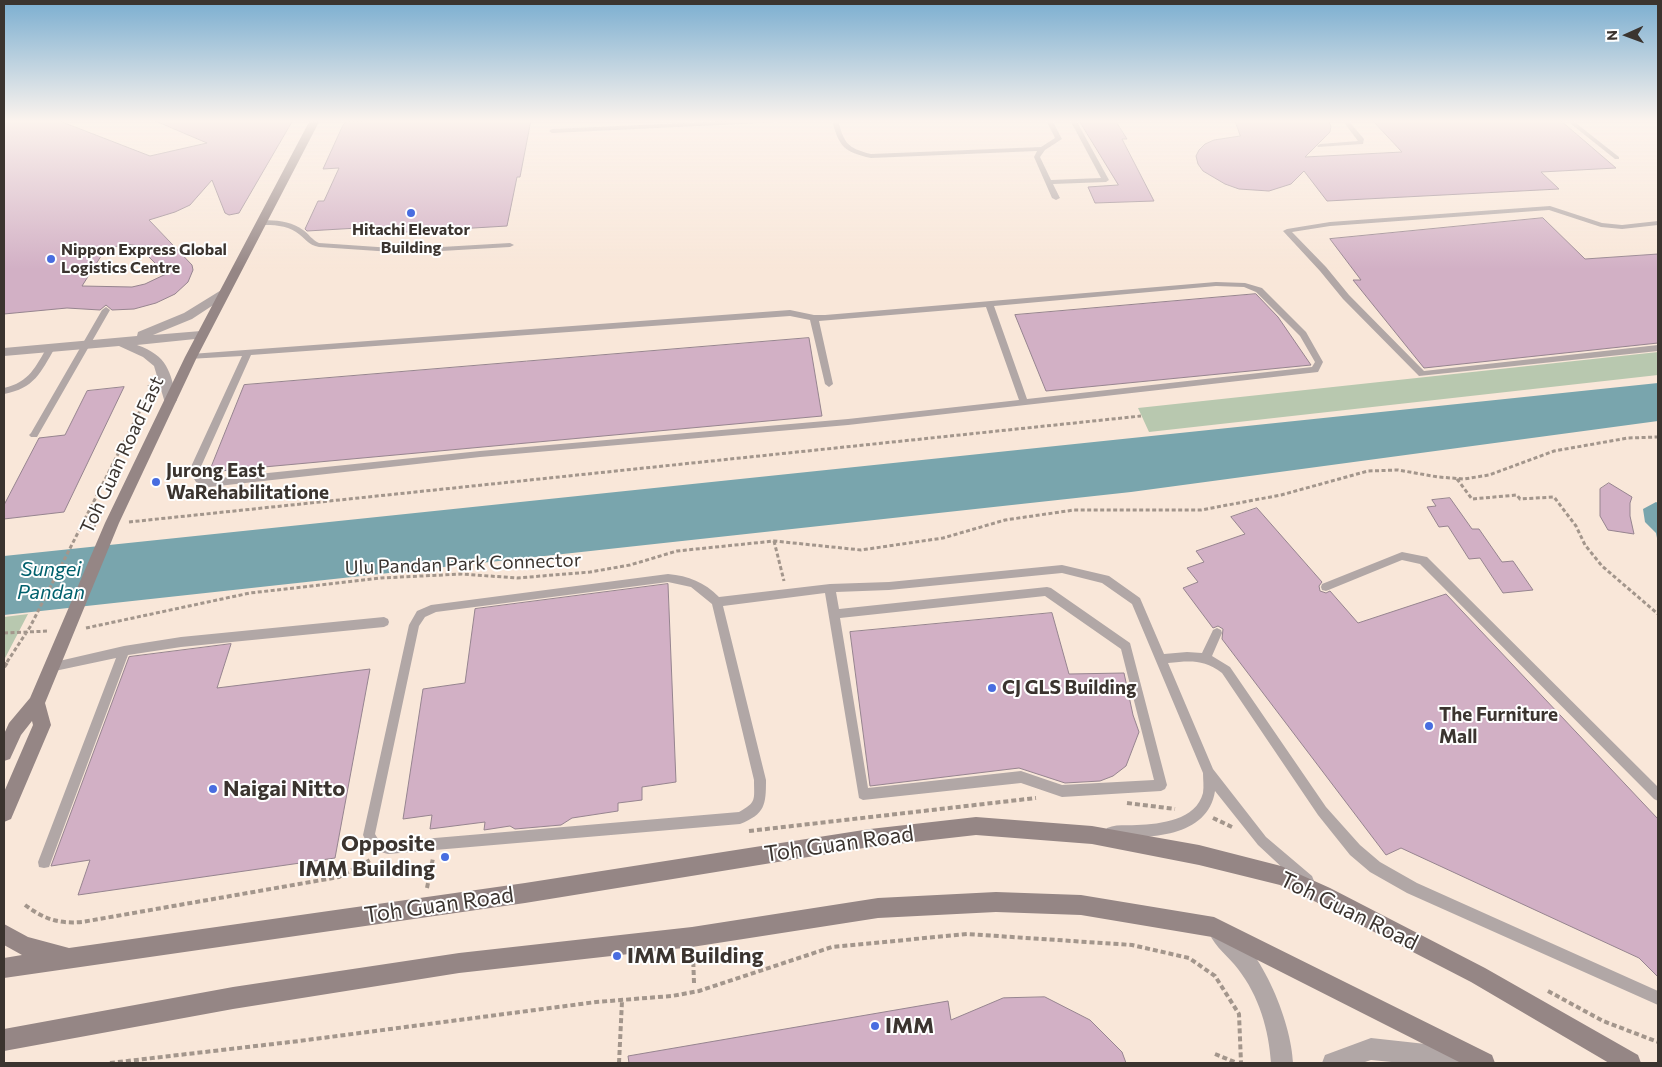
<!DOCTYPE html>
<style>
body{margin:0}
#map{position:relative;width:1662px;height:1067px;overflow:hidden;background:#f9e7d9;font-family:Commissioner,sans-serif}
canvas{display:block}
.frame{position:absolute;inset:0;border:5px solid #3b342f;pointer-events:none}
.north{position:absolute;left:1602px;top:10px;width:50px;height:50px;-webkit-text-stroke:4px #fff;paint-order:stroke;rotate:268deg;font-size:14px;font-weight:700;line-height:20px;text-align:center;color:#3b342f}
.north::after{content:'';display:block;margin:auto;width:18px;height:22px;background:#3b342f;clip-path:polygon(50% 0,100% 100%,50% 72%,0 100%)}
</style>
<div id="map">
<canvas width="1662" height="1067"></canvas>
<div class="frame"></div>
<div class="north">N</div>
</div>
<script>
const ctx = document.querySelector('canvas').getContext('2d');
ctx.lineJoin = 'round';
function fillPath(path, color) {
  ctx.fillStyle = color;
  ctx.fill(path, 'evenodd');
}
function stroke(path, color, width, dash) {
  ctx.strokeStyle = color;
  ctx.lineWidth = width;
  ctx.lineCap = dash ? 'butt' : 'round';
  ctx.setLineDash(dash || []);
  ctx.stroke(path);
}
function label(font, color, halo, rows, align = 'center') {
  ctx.font = font + ' Commissioner,sans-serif';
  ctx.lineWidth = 4;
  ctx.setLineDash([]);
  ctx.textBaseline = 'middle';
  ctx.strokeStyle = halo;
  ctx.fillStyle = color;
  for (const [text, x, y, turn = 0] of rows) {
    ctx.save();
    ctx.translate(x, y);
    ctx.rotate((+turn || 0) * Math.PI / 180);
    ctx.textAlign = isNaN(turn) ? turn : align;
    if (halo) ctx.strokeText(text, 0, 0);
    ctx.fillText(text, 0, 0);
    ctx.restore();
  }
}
fillPath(new Path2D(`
 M1658 352V375L1149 432 1138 408Z
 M28 614 4 660V617Z`), '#b8c8af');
fillPath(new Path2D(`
 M1658 383V421L1131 492 4 615V556Z
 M1656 502 1658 503V543L1656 533 1645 522 1643 509Z`), '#79a5ad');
const building = new Path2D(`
 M4 120H57L150 156 207 143 153 120H293L239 213 229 215 225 213 212 180 190 205 175 212 149 220 192 265 193 270 188 282 175 294 156 303 134 309 112 310 106 305 100 310 67 308 4 314ZM127 244 138 246 166 274 145 284 132 287 82 286 103 253 114 247Z
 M391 120H531L520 177H517L507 226 356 235 358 228 307 231 305 229 318 201H324L339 168 323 169 343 125 346 122Z
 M1079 120H1115L1127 139H1122L1154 201 1095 203 1088 187 1118 185Z
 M1235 120H1328L1331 126 1330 132 1305 157 1402 152 1372 120H1560L1616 168 1541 172 1559 189 1327 201 1304 171 1291 184 1269 191 1239 189 1225 184 1203 171 1198 164 1196 156 1199 150 1205 144 1214 140 1240 136Z
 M1543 218 1585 259 1658 254V343L1424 368 1353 280H1361L1330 239Z
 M1256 294 1278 317 1311 365 1046 391 1015 315Z
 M809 338 822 416 209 472 244 385Z
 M124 387 64 512 4 519V505L39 438 65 435 87 391Z
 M1609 483 1632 497 1630 503V516L1634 534 1608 530 1600 516V489Z
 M1450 498 1472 529H1479L1502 562 1513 561 1533 590 1503 593 1480 558 1469 559 1448 526 1439 527 1427 507 1436 506 1432 500Z
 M1257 508 1322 582 1319 586 1320 591 1326 593 1330 591 1358 623 1446 594 1658 819V977L1639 958 1401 848 1386 855 1222 639 1223 629 1218 626 1213 628 1183 588 1198 582 1187 568 1204 562 1196 551 1245 534 1231 517Z
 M668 584 676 782 642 787V800L618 803V811L572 818 561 825 515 829 510 826 484 830 485 822 430 829 432 815 403 819 423 689 465 683 475 609Z
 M1052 613 1069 674 1124 673 1133 715 1139 732 1126 766 1113 776 1100 781 1065 783 1019 768 870 786 850 632Z
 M231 644 217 688 370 669 335 858 78 895 90 860 51 866 129 657Z
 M1045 997 1090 1020 1122 1052 1126 1063H629L628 1056 948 1001 951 1020 1003 998Z`);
fillPath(building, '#d2b0c5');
stroke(building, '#96848f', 1);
stroke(new Path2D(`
 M1457 479 1472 499 1517 495 1520 499 1554 497 1576 526 1585 545 1602 566 1658 614
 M129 522 1141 416
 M81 526 96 525
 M774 541 784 581
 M86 628 250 593 381 578 462 574 517 578 590 572 630 565 677 551 774 541 861 550 943 538 1005 520 1074 510H1201L1281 495 1368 471 1398 470 1438 477 1464 479 1489 475 1554 451 1628 438 1658 437
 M4 633 49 631
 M7 662 30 627 150 391 149 385`), '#a3968c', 3, [4, 2.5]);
stroke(new Path2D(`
 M4 667 8 661
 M1127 803 1175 809
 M1213 818 1232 827
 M749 831 1036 798
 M427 888 433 858
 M25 905C44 919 58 924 82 922L339 877 372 859
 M693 954 694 983
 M1548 991 1603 1021 1658 1042
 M1215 1054 1237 1063
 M110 1063 299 1041 596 1002 672 996 699 991 832 947 967 934 1132 945 1189 958 1215 976 1239 1014 1241 1063
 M619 1063 622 1001`), '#a3968c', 4, [5, 3]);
fillPath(new Path2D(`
 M752 120H785L782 122 552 133 549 131 552 129Z
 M832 120H838C844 143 847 148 871 154L1041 147 1055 138 1046 120H1052L1062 139 1045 150 1040 157 1051 180 1101 178 1070 120H1076L1109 180 1106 182 1053 184 1060 198 1056 200 1052 198 1034 157 1037 151 871 158C844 152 839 147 832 120Z
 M1342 120H1348L1364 139 1363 144 1318 147 1317 146 1320 144 1358 141Z
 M1566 120H1572L1619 157V159H1615Z
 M1550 206 1602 223 1622 225 1658 221V225L1622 229 1601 227 1549 210 1330 226 1292 232 1326 267 1349 295 1424 371 1658 345V351L1419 376 1343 299 1320 271 1283 231 1287 229 1330 222Z
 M258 221C272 219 291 221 303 230 309 234 312 240 319 243L407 249 510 243 514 245 510 247 407 253 319 247C308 245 305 238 296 232 286 225 273 225 261 225H258Z
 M1216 282 1245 283 1262 288 1306 332 1323 362 1318 372 848 425 480 457 209 487 196 482 189 471 242 356 188 359 187 357 191 354 790 310 814 315H825ZM1216 286 1244 287 1256 292 1300 336 1315 362 1312 367 1027 399 994 306ZM986 307 1019 400 848 419 480 451 210 479 202 476 199 471 251 355 790 316 810 320 825 384 829 387 833 384 819 321Z
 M106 307 110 310 37 437H31L29 435 31 433 102 310Z
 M51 345 55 348C40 373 35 388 4 394V388C30 382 35 367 48 346Z
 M1402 552 1427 557 1658 787V801L1654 799 1420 564 1402 560 1326 591 1322 590 1321 587 1322 584Z
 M1062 565 1109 576 1140 598 1164 654 1187 652 1202 653 1213 630 1217 628 1221 630 1222 633 1212 656 1230 667 1326 807 1360 845 1380 862 1417 883 1658 991V1005L1407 893 1370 872 1350 855 1318 815 1222 673C1203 659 1190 661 1168 663L1213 769 1266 837 1312 876 1314 881 1312 886 1307 888 1302 886 1258 845 1215 791C1208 838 1148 838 1111 838L1107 836 1105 832 1107 828C1116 824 1127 826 1137 825 1161 824 1196 820 1203 793 1204 786 1203 779 1203 773L1132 604 1102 583 1062 573 889 590 836 592 839 609 1047 587 1051 588 1130 643 1167 785 1165 789 1161 791 1062 797 1021 783 863 800 859 798 825 593 723 606 766 780C766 805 765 814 740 824L388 854 370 849 363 835 409 625 417 611 431 605 668 574C689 576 704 582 719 597L830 584 889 582ZM668 582 691 587 712 604 754 780C754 800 757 802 739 812L388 842 378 839 375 834 419 626 425 617 436 612ZM1045 596 1121 649 1154 780 1062 785 1021 771 868 788 840 618Z
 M384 617 388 619 389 622 388 625 384 627 181 647 128 655 49 867 44 868 39 867 38 862 116 658 50 672 46 670 44 667 46 664 124 646 181 637Z`), '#b1a7a6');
fillPath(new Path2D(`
 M223 289 229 293 227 296 192 319 153 335 201 331 205 332 207 335 205 338 137 345C168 356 170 371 177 400L175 403H165L154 366 143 357 119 346 4 356V348L137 336 138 332 184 313Z
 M1219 923C1259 939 1292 1023 1293 1063H1271C1269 1030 1259 996 1238 969 1229 957 1215 947 1209 933L1212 926Z
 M1371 1038 1471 1049 1479 1052 1482 1060 1481 1063H1402L1371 1060 1362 1063H1322L1325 1055Z`), '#b1a7a6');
fillPath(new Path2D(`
 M310 120H320L197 357 119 523 45 703 51 725 11 819 4 822V792L33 725 32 721 21 735 10 759 4 761V734L9 723 30 698 105 523 185 357Z
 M976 817 1092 826 1199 845 1281 866 1330 888 1485 968 1638 1055 1641 1063H1609L1471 982 1316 902 1280 885 1199 865 1092 844 976 835 870 847 525 903 4 978V958L22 955 4 945V924L28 937 69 948 525 883 870 829Z
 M996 892 1081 895 1214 917 1492 1055 1495 1063H1461L1212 937 1081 915 996 912 878 918 692 947 459 973 233 1009 4 1051V1029L233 987 459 953 692 927 878 898Z`), '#958685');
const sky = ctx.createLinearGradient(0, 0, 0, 269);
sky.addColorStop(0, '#7baed0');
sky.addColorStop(0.45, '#fcf4ee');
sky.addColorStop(1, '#fcf4ee00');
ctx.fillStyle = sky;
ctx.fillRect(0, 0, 1662, 269);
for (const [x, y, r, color] of [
 [411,213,5,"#486de0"],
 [51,259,5,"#486de0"],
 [156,482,5,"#486de0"],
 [992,688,5,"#486de0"],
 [1429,726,5,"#486de0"],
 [213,789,5,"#486de0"],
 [445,857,5,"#486de0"],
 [617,956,5,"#486de0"],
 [875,1026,5,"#486de0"]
]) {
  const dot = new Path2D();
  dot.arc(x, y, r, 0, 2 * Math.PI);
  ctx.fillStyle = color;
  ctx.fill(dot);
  stroke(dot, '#fff', 2);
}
label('bold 16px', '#3b342f', '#fff', [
 ["Hitachi Elevator",411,230],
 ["Building",411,248],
 ["Nippon Express Global",61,250,"left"],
 ["Logistics Centre",61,268,"left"]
]);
label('19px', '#3b342f', '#fff', [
 ["Toh Guan Road East",122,455,-65],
 ["Ulu Pandan Park Connector",463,564,-2]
]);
label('bold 19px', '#3b342f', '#fff', [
 ["Jurong East",166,471],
 ["WaRehabilitatione",166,493],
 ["CJ GLS Building",1002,688],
 ["The Furniture",1439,715],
 ["Mall",1439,737]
], 'left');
label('italic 20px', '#00606d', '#fff', [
 ["Sungei",51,569],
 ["Pandan",51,592]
]);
label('bold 22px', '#3b342f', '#fff', [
 ["Naigai Nitto",223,789],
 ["Opposite",435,844,"right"],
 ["IMM Building",435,869,"right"],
 ["IMM Building",627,956],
 ["IMM",885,1026]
], 'left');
label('22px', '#3b342f', '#fff', [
 ["Toh Guan Road",839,844,-8],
 ["Toh Guan Road",439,905,-8],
 ["Toh Guan Road",1349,911,26]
]);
</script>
